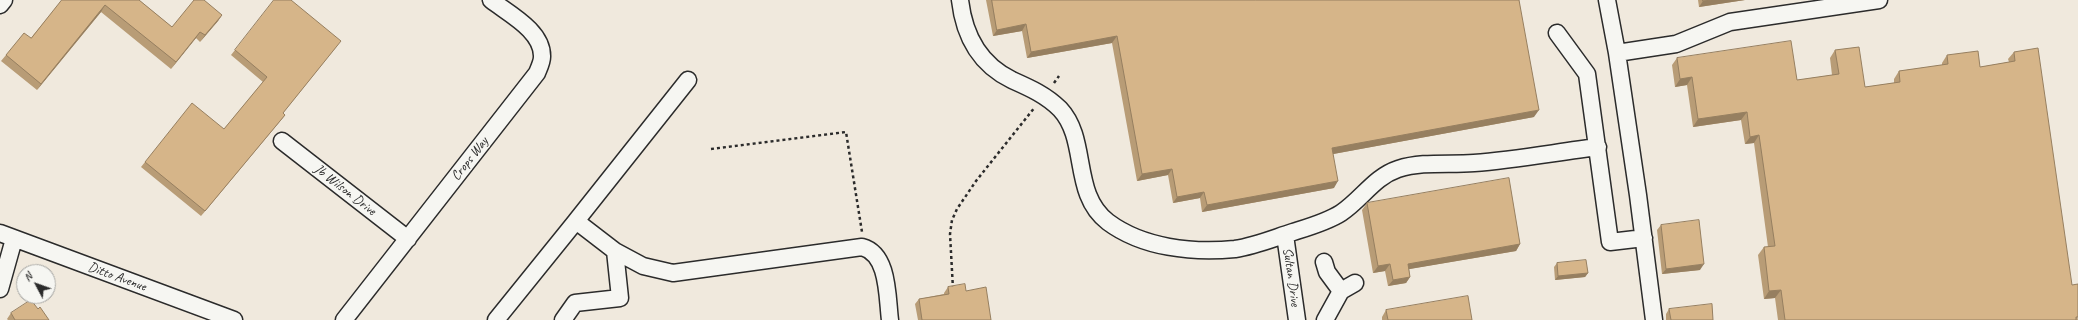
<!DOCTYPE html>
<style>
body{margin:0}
#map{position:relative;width:2078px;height:320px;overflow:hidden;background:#f0e9dd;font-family:Caveat,sans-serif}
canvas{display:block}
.north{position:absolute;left:16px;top:264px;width:40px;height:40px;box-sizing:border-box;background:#f6f6f2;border:1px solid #a5a5a2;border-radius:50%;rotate:311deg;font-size:11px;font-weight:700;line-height:16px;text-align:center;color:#2b2b2b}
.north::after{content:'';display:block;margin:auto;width:14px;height:18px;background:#2b2b2b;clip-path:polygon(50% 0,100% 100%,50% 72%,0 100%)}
</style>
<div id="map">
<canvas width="2078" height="320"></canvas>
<div class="north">N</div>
</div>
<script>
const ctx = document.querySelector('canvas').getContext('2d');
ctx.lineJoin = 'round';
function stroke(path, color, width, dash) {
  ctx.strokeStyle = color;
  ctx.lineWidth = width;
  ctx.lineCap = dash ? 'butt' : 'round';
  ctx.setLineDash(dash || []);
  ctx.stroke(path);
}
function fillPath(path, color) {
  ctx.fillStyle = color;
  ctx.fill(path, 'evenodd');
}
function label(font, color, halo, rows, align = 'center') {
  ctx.font = font + ' Caveat,sans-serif';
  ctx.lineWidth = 3;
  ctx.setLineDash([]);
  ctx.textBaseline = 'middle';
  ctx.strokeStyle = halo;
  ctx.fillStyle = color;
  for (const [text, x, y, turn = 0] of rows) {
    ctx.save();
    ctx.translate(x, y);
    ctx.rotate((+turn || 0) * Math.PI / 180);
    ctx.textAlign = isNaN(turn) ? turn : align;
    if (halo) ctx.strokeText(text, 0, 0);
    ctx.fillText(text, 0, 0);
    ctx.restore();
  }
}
const minor = new Path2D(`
 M960 0C964 35 979 64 1012 80 1030 88 1046 95 1060 109 1089 140 1071 194 1108 222 1143 248 1192 253 1235 249 1255 246 1274 238 1293 232 1309 227 1327 222 1341 213 1362 199 1374 177 1398 169 1423 161 1449 165 1474 163 1516 160 1557 152 1598 147
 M1607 0 1617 53
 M0 5 4 0
 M1557 33 1587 74 1610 242 1644 238
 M282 141 408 239
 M576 221 688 80
 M0 233 234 320
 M1285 235 1297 320
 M615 251 643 266 673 273 862 247C889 254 887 297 890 320
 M1324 262 1327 272 1341 291
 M0 289 14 239
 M344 320 537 73C539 68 542 62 542 57 543 31 509 14 491 0
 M496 320 576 221 615 251 620 298 575 303 563 320
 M1325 320 1341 291 1355 283
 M1654 320 1638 195 1617 53 1676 44 1730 22 1879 0`);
stroke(minor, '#2b2b2b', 19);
stroke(new Path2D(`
 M1054 83 1059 76
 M711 149 846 132 862 232
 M953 289 950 234 952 220 957 209 976 181 1035 107`), '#2b2b2b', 2.5, [3, 3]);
stroke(minor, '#f6f6f2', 16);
fillPath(new Path2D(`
 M62 0H139L172 27 222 15 218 21 200 42 196 38 171 69 101 12 37 90 1 61 6 55 31 38Z
 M986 0H1519L1534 117 1333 154 1334 188 1202 212 1200 198 1173 203 1168 175 1137 181 1112 43 1027 58 1022 31 993 36Z
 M1698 0H1745L1699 7Z
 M337 46 283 113 285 115 281 120 201 216 141 167 145 162 224 129 263 82 231 55 235 50Z
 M1835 50 1865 87 1894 83V79L1899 71 1942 65V63L1947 55 1980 67 2009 62 2008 59 2014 52 2072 285 2078 320H1778L1775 298 1764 299 1758 255 1764 247H1768L1754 143 1745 144 1741 120 1693 127 1687 85 1675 87 1672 65 1677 58 1797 80 1832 75 1830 58Z
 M1367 203 1520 244 1516 251 1409 269 1410 277 1406 283 1388 286 1385 271 1373 273 1362 210Z
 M1661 225 1700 270 1662 274 1657 230Z
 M1557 263 1588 273 1585 277 1555 280 1554 267Z
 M948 287 966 291 991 320H918L915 304 919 299 944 294V293Z
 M1669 309 1713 320H1666V314Z
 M1386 310 1472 320H1382V317Z
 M11 313 49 320H8L7 319Z`), '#b89c76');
fillPath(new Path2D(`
 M1712 0H1745L1699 7 1703 1Z
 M105 5 101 12 37 90 41 84Z
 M222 15 218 21 200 42 205 35Z
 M1026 24 1022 31 993 36 997 30Z
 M200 32 196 38 171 69 176 62Z
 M1117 36 1112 43 1027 58 1031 52Z
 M1692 77 1687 85 1675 87 1680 79Z
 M1539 110 1534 117 1328 155 1332 148Z
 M1747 112 1741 120 1693 127 1698 119Z
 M285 115 281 120 201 216 205 211Z
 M1759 135 1754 143 1745 144 1750 137Z
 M1172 169 1168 175 1137 181 1142 174Z
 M1338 181 1334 188 1202 212 1207 205Z
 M1204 192 1200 198 1173 203 1177 197Z
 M1520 244 1516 251 1404 270 1408 264Z
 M1390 264 1385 271 1373 273 1378 266Z
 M1704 264 1700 270 1662 274 1666 269Z
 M1588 273 1585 277 1555 280 1558 276Z
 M1410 277 1406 283 1388 286 1393 280Z
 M1781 290 1775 298 1764 299 1769 291Z`), '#967f60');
const building = new Path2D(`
 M62 0H139L172 27 194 0H204L222 15 205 35 200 32 176 62 105 5 41 84 6 55 24 33 31 38Z
 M274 0H291L341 41 283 113 285 115 205 211 145 162 192 103 224 129 267 77 235 50Z
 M992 0H1519L1539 110 1332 148 1338 181 1207 205 1204 192 1177 197 1172 169 1142 174 1117 36 1031 52 1026 24 997 30Z
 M1703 0H1712L1703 1Z
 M1791 41 1797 80 1839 74 1835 50 1859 47 1865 87 1900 82 1899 71 1948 64 1947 55 1978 51 1980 67 2015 61 2014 52 2038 48 2072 285 2078 284V317H2076V320H1785L1781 290 1769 291 1764 247 1775 246 1759 135 1750 137 1747 112 1698 119 1692 77 1680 79 1677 58Z
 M1509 178 1520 244 1408 264 1410 277 1393 280 1390 264 1378 266 1367 203Z
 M1699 220 1704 264 1666 269 1661 225Z
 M1586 260 1588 273 1558 276 1557 263Z
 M965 284 966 291 986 287 991 320H922L919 299 949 294 948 287Z
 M1468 296 1472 320H1388L1386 310Z
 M31 300 38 309 40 307 49 320H15L11 313Z
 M1712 304 1713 320H1671L1669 309Z`);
fillPath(building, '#d6b589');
stroke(building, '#967f60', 1);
label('14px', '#2b2b2b', '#f6f6f2', [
 ["Crops Way",470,159,-52],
 ["Jb Wilson Drive",345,190,38],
 ["Ditto Avenue",117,277,20],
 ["Sultan Drive",1291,277,82]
]);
</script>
